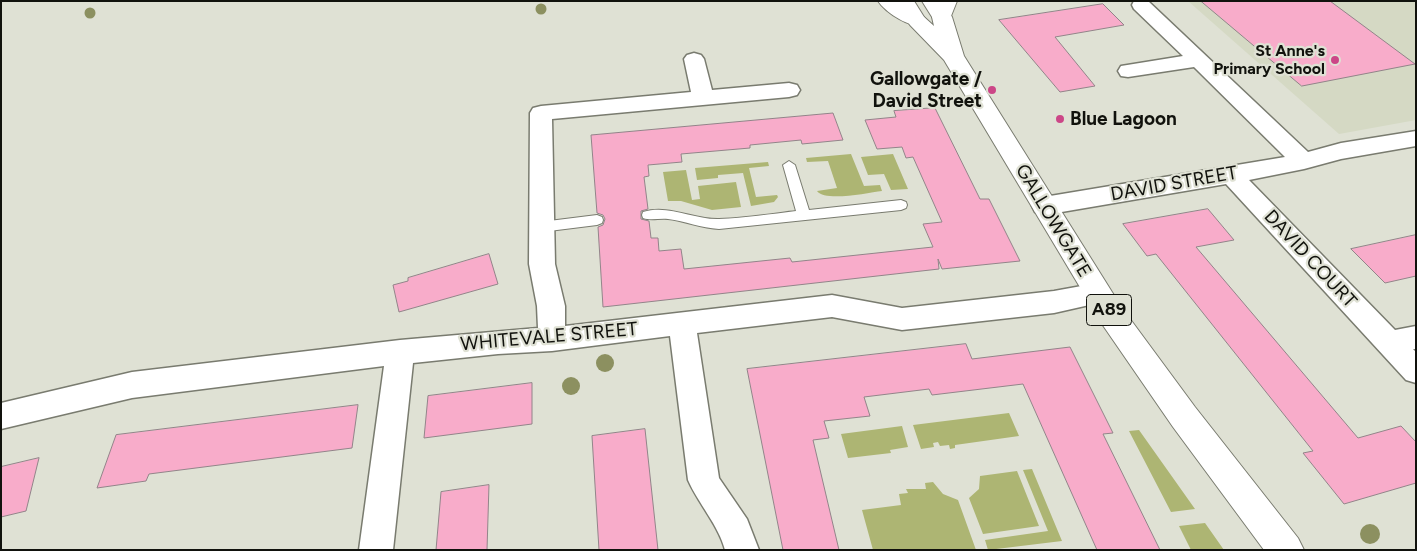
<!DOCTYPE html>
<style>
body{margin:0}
#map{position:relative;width:1417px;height:551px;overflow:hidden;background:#dfe1d4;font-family:Figtree,sans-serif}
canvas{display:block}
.frame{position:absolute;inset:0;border:2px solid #11120d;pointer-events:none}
</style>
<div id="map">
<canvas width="1417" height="551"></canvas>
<div class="frame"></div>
</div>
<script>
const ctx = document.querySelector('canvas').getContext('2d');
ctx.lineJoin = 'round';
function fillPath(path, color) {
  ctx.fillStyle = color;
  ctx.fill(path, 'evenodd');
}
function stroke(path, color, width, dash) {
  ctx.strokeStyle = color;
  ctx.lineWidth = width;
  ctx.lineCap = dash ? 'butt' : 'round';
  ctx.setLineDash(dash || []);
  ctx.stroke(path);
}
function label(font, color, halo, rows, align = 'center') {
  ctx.font = font + ' Figtree,sans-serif';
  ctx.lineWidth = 4.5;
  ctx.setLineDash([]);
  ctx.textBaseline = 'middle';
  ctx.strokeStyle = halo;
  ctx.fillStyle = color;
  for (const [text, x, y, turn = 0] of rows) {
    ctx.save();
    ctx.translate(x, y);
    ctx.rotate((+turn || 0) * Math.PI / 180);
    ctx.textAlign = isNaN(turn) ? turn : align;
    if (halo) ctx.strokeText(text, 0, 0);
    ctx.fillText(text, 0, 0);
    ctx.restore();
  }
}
fillPath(new Path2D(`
 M1188 1H1416V120L1339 134Z`), '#d5d9c4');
fillPath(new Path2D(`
 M851 154 864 186 880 185 882 191C867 193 825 202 817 191L837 188 828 161 807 162 806 158Z
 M893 154 908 189 891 190 884 174 868 175 861 157Z
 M768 162 769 166 749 168 756 197 777 195 778 197 774 202 751 206 743 173 718 175V178L697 180 695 168Z
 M686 170 692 200 700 199 698 186 736 182 741 207 712 210 681 201H668L663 172Z
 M1009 413 1019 436 955 445V448L950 449 949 445 940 446 938 442 933 443 934 447 921 449 913 425Z
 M902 426 908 447 890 450 891 453 848 458 841 434Z
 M1139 430 1195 509 1171 512 1129 431Z
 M1032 469 1062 541 988 550 985 540 1048 531 1023 470Z
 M1017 471 1039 526 983 534 969 498 979 489 980 476Z
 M933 482 943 494 958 500 976 550H873L862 510 901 505 899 494 908 493 906 489H926L925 483Z
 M1205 523 1224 550H1191L1179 526Z`), '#adb573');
const building = new Path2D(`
 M1201 1H1330L1415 64 1302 86Z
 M1103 4 1124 25 1055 37 1095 86 1060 92 999 20Z
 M935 108 980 199H989L1020 261 942 269 938 259 939 269 603 307 598 227 603 225 605 219 603 215 597 213 591 135 833 113 843 140 802 144 801 140 750 145V148L681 154 682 162 648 165 649 176 644 177 648 209 641 211V219L649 221 651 238H658L659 251 681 249 684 269 790 258 792 262 933 247 923 224 942 222 913 157 906 158 902 147 877 149 865 120 896 117 894 111Z
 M1208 209 1234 240 1196 247 1358 438 1401 426 1416 442V483L1344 504 1303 453 1313 451 1156 254 1147 256 1123 224Z
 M1416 235V276L1385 283 1351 249Z
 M489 254 498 284 399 312 393 285 408 281V278Z
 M966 344 972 359 1070 347 1113 433 1103 434 1160 550H1097L1023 384 932 395 929 389 864 397 870 416 824 421 829 438 813 440 839 550H783L747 369Z
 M532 383V424L424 438 428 396Z
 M358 405 352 448 149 474 146 481 97 488 116 435Z
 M645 429 658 550H599L592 436Z
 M39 458 26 511 1 517V467Z
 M489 485 487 550H436L441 492Z`);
fillPath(building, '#f8acca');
stroke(building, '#928489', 1);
const lane = new Path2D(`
 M789 161 795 165 809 210 901 200 906 202 907 205 906 208 901 210 719 229C701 228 685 221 668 219 659 218 651 221 643 218L642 215 643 212C669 204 694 220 719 219 745 218 771 214 796 211L783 165Z
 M597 215 602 217 603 220 602 223 597 225 541 232 536 230 534 227 536 224 541 222Z`);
const street = new Path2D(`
 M1134 1H1148L1308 152 1341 143 1416 131V146L1341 159 1304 169 1249 180 1395 330 1416 326V349H1413L1416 352V383L1406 380 1226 184 1044 215 1035 212 1032 206 1035 200 1044 197 1285 157 1194 67 1128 77 1121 76 1118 71 1121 66 1183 56 1134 9 1132 5Z
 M694 53 701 55 704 59 712 90 789 83 797 85 800 90 797 95 789 97 552 119 555 264 565 306V326L832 295 902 308 1054 291 1098 283 1107 287 1111 294 1107 301 1054 313 902 330 832 317 697 333 719 478 747 519 759 550H725C719 526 698 503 688 480L670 336 552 351 498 354 413 363 393 550H359L384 366 132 398 1 429V403L132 372 400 340 538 328 537 306 529 264 530 113 533 108 541 106 691 92 684 59 687 55Z`);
const secondary = new Path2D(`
 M878 1H902L924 17 927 21 924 25C911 29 886 13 878 1Z
 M937 1H957L949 21 942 23 935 21 932 17Z`);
const primary = new Path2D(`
 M894 1H914L924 17 934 26 932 17 922 1H942L952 17 964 56 1122 308 1195 407 1298 538 1304 550H1264L1173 427 1102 324 944 60 910 25Z`);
stroke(lane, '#797b6f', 2);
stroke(street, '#797b6f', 3);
stroke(secondary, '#797b6f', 2);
stroke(primary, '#797b6f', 2);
fillPath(lane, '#fff');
fillPath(street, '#fff');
fillPath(secondary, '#fff');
fillPath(primary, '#fff');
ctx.fillStyle = '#8c9060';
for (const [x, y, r] of [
 [541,9,5.5],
 [90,13,5.5],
 [605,363,9],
 [571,386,9],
 [1370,534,10]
]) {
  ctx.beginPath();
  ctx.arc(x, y, r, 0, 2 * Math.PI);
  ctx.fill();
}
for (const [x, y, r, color] of [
 [1335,60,5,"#cc4687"],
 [992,90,5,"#cc4687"],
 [1060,119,5,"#cc4687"]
]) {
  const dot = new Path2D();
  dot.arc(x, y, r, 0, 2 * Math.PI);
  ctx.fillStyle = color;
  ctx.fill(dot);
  stroke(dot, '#dfe1d4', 2);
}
label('bold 16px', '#11120d', '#dfe1d4', [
 ["St Anne's",1325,51],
 ["Primary School",1325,69]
], 'right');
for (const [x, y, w] of [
 [1109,310,45]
]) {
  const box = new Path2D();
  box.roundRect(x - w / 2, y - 15.5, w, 31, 4);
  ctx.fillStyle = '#dfe1d4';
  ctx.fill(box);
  stroke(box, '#11120d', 1);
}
label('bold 18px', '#11120d', null, [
 ["A89",1109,310]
]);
label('bold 19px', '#11120d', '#dfe1d4', [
 ["Gallowgate /",982,79],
 ["David Street",982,101],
 ["Blue Lagoon",1070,119,"left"]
], 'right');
label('19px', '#11120d', '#dfe1d4', [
 ["DAVID STREET",1174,184,-10],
 ["GALLOWGATE",1053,221,59],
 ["DAVID COURT",1310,259,47],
 ["WHITEVALE STREET",549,337,-5]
]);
</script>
